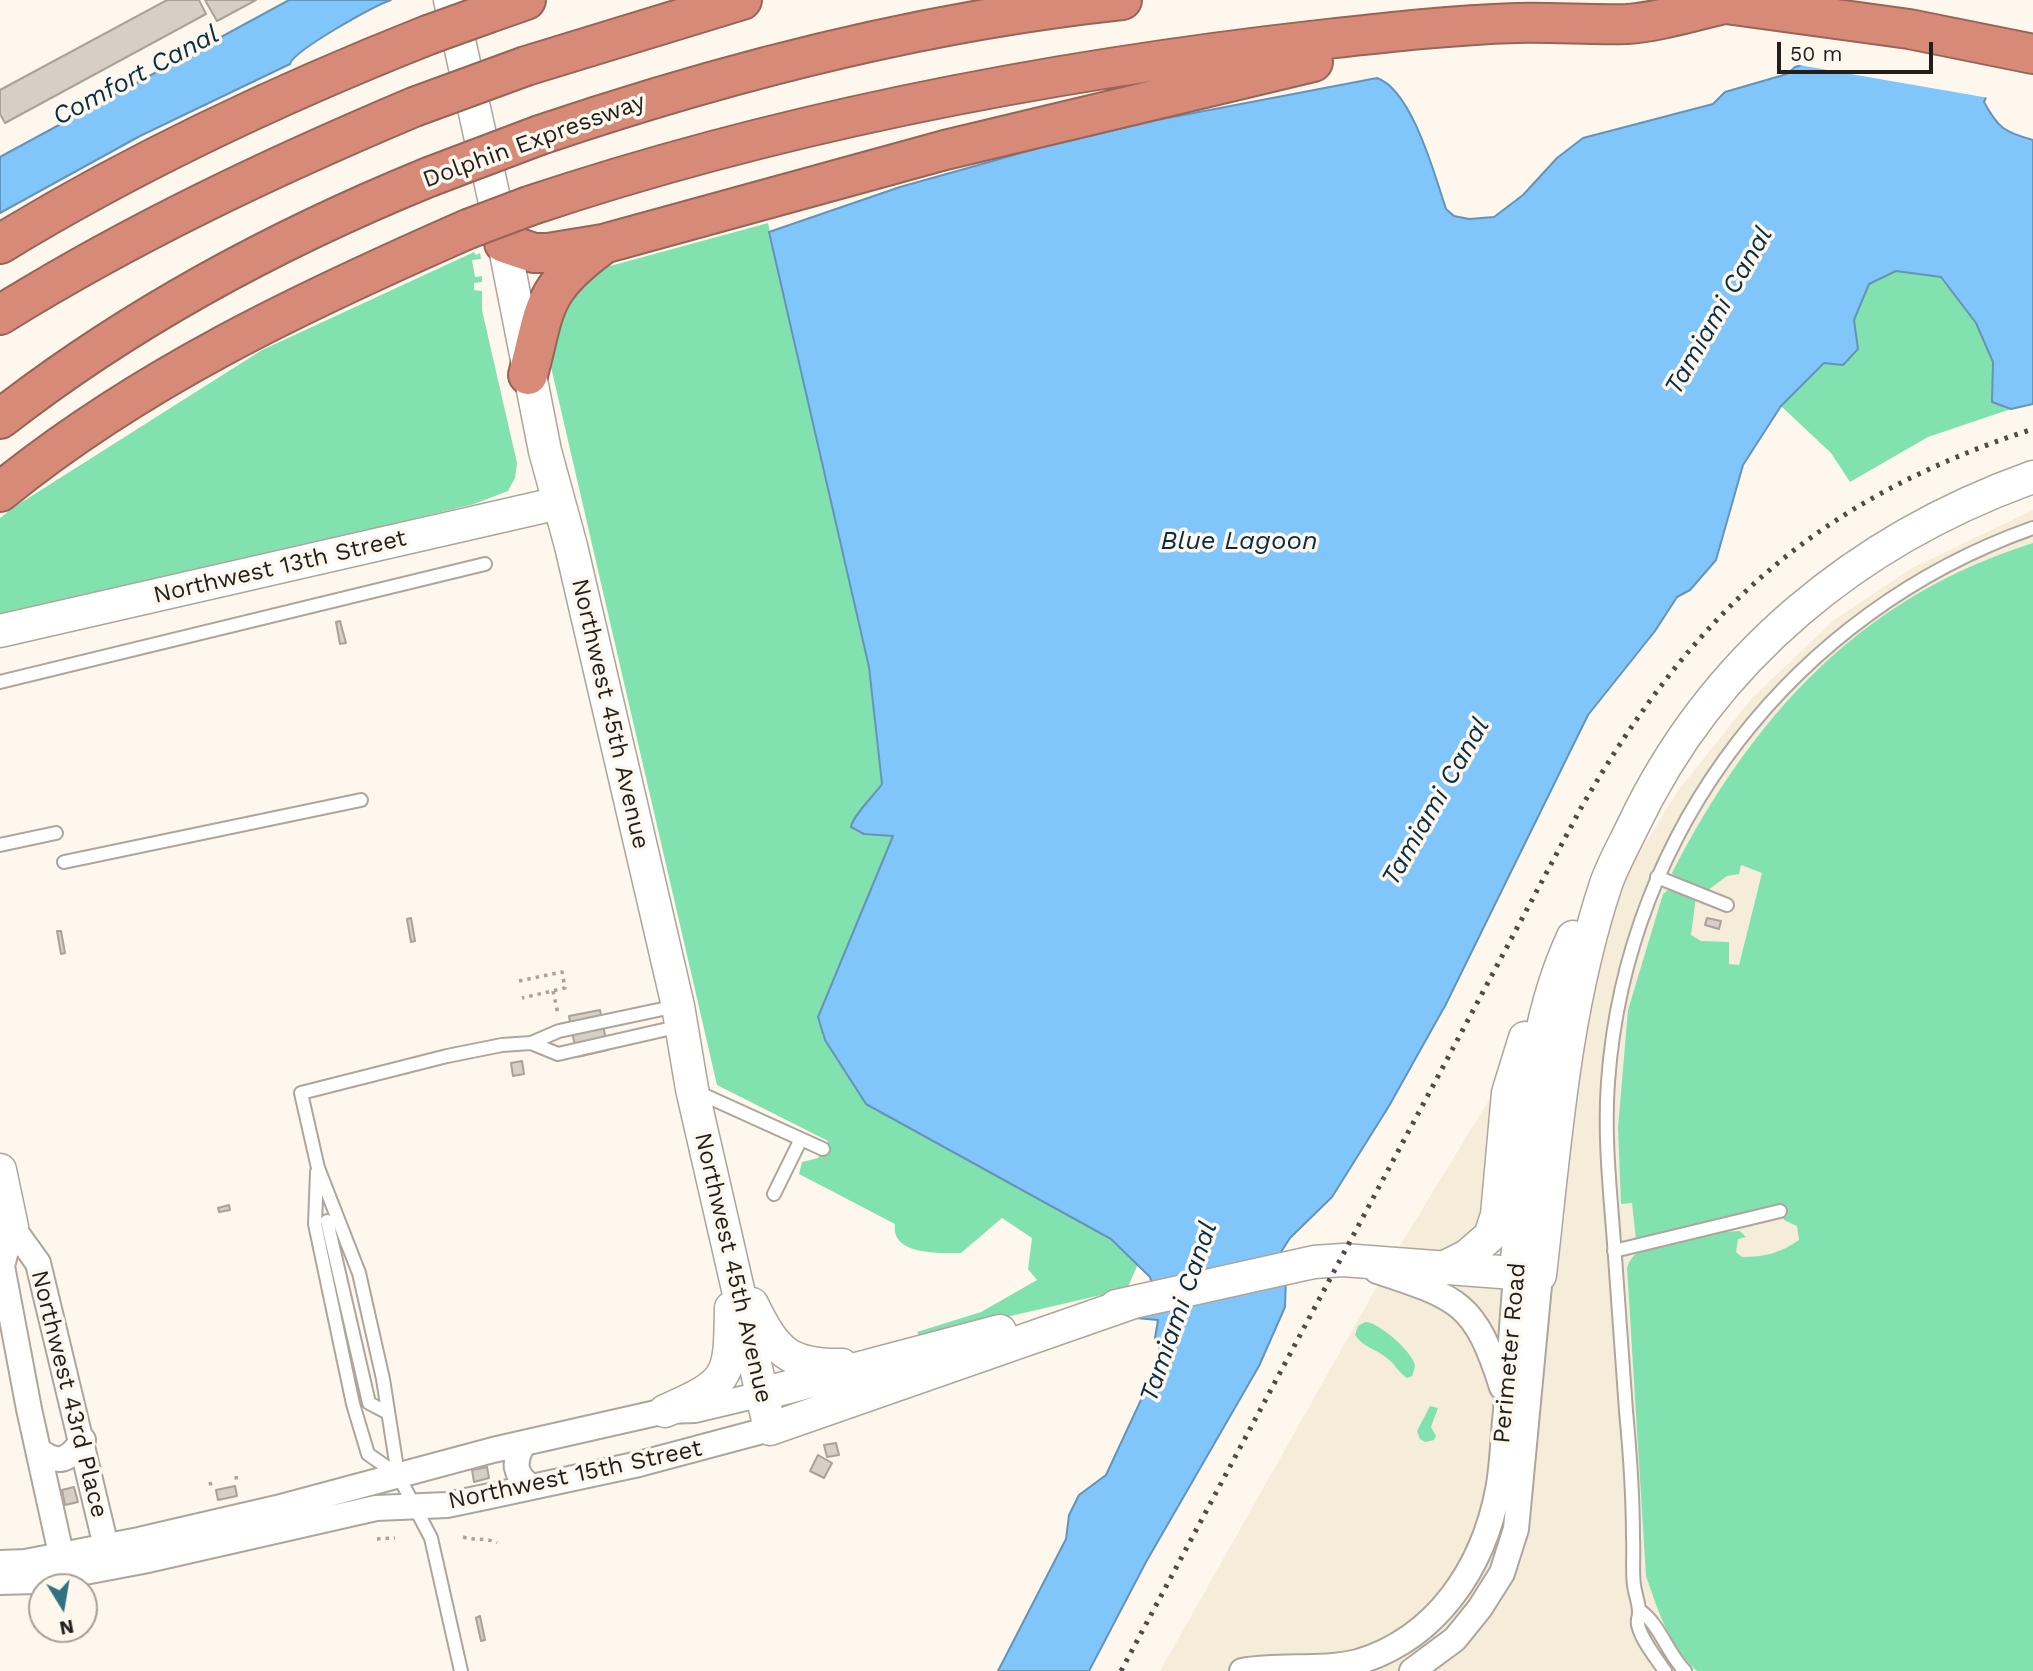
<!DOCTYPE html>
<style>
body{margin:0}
#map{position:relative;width:2033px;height:1671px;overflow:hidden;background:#fef7ed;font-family:"Work Sans",sans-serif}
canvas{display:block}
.north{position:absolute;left:28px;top:1573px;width:70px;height:70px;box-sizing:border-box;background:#fef7ed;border:2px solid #a6a199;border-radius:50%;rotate:169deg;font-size:19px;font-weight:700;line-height:28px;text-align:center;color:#211f1b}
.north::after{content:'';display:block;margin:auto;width:24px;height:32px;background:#307184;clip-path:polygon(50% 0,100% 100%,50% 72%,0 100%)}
.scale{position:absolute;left:1777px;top:42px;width:156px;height:32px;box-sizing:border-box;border:4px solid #211f1b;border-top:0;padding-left:9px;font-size:21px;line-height:24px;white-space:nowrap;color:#211f1b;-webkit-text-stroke:5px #fef7ed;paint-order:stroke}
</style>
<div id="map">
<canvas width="2033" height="1671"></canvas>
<div class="north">N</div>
<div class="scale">50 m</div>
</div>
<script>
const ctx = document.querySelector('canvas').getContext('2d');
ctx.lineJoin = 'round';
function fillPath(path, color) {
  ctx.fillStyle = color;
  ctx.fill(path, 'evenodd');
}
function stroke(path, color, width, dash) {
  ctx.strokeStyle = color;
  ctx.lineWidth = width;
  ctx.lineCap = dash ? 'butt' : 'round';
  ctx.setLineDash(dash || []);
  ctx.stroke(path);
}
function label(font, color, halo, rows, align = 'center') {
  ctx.font = font + ' "Work Sans",sans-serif';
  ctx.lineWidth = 7;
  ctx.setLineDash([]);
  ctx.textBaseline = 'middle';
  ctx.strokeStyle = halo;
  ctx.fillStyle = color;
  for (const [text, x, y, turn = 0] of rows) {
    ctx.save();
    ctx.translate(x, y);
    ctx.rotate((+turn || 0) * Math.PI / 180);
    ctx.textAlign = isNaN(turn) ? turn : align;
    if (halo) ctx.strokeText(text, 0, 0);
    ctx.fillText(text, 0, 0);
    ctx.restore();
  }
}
fillPath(new Path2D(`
 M2033 510V1671H1160L1401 1244 1677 792 1752 698 1833 621 1912 568Z`), '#f6ecda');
fillPath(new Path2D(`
 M768 223 869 667 882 784C875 794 851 818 851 827L858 832 893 836 822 1035 867 1104 1111 1239 1138 1264 1127 1289 920 1337 917 1332 981 1312 1037 1280 1028 1269 1032 1238 1002 1218 961 1253C942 1253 890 1256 895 1224L799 1174 802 1162 818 1158 828 1141 717 1085 548 354 562 303 599 269Z
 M474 252 476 255 480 253 481 259 472 260 475 277 482 276V282L474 283V290L482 291V310L517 463 515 478 508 491 474 504 0 619V518L11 509 262 350Z
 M1896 271 1941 277 1976 323 1993 362 1992 402 2011 409 1928 437 1850 482 1831 453 1781 406C1820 367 1847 336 1869 284Z
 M2033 543V1671H1697C1669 1646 1658 1611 1646 1576L1627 1268C1629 1261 1633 1255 1640 1251 1656 1242 1721 1231 1740 1231L1746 1237 1738 1239 1736 1252 1742 1257C1765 1257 1780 1253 1799 1240L1797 1226 1784 1220 1780 1207 1636 1240 1632 1203 1621 1204 1618 1128 1628 1010 1663 894 1668 890 1696 897 1691 935 1701 941 1729 942V964L1739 965 1762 873 1741 865 1739 874 1727 876 1708 890 1677 882 1672 873C1753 716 1860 597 2033 543Z
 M1365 1322C1377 1321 1412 1351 1415 1365 1415 1367 1413 1374 1412 1376L1407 1378C1399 1373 1395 1364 1387 1358 1376 1349 1363 1347 1355 1335L1358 1326Z
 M1430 1406 1438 1408 1431 1427 1436 1436 1434 1440 1425 1442 1420 1439 1417 1431Z`), '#82e2af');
const water = new Path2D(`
 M289 0H391C374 6 294 50 290 64L140 136 0 213V157Z
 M2029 0 1984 102C1998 128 2004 132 2033 140V404L2011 409 1992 402 1993 362 1976 323 1941 277 1896 271 1869 284 1854 320 1858 349 1843 365 1824 363 1781 406 1743 465 1716 560 1690 590 1677 597 1655 631 1588 715 1446 1004 1389 1106 1332 1197 1290 1238 1281 1252 1286 1277 1285 1307 1259 1366 1146 1562 1089 1671H998L1066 1539 1069 1515 1079 1495 1106 1475 1154 1372 1160 1349 1155 1338 1158 1320 1136 1318 1152 1284 1150 1277 1111 1239 866 1104 825 1040 818 1017 893 836 864 834 851 827C851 818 875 794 882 784L869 667 769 232 900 187 1039 148 1157 120 1377 78C1412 90 1435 176 1446 209L1454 216 1469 219 1494 217 1523 195 1557 158 1583 138 1713 104 1725 92 1787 74 1795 67Z`);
fillPath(water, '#81c6fa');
stroke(water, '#6494b7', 2);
fillPath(new Path2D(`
 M1851 0H2032L1989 98 1793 64 1813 60Z`), '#fef7ed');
const building = new Path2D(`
 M167 0H199L206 14 5 123 0 114V90Z
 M205 0H256L217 21Z
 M340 621 346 643 340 644 336 622Z
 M411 918 415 941 411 942 407 919Z
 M1707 918 1721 921 1719 929 1705 925Z
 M57 931H61L65 953 61 954Z
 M600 1010 608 1050 577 1057 569 1016Z
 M522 1061 524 1074 513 1076 511 1063Z
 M229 1205 230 1210 219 1212 218 1208Z
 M836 1443 839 1455 827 1457 824 1445Z
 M818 1455 832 1463 824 1478 810 1471Z
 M487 1467 489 1478 474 1482 472 1470Z
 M235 1486 237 1496 218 1500 216 1490Z
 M74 1487 78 1502 65 1505 62 1490Z
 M480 1616 485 1640 481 1641 476 1618Z`);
fillPath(building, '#d6cfc5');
stroke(building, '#a8a298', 2);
const service = new Path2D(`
 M0 682 485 564
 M0 845 56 833
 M64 862 361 800
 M1657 877 1727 905
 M531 1043 558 1054 681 1026
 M695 1091 823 1149
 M317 1172 315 1224 353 1404 368 1454 398 1475
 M774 1194 801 1139
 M327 1221 369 1403 388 1413
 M1614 1251 1780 1211
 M1639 1610C1660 1624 1667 1653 1685 1671
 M461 1671 431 1538 398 1475 383 1379 359 1273 318 1168 301 1093 447 1056 502 1045 531 1043 559 1031 677 1006
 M1665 1671C1656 1658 1642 1641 1638 1625 1637 1618 1639 1619 1639 1612 1639 1603 1635 1594 1634 1585 1632 1570 1634 1554 1633 1538 1633 1496 1630 1453 1626 1411 1622 1355 1618 1299 1614 1243 1610 1189 1604 1136 1608 1082 1626 829 1795 612 2033 528`);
const minor = new Path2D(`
 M12 1227 38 1263 110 1563
 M12 1227 2 1266 29 1409 65 1572
 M1377 1271C1459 1298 1475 1302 1502 1387
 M523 1444C513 1463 514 1474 531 1487
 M38 1450C59 1466 69 1460 83 1440
 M0 1563 25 1562 139 1540 277 1508 493 1450 665 1411 695 1410 762 1394
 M0 1582 37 1581 143 1561 376 1508 447 1505 490 1496 639 1464 770 1429
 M1242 1671C1280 1664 1320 1671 1358 1662 1437 1638 1483 1568 1498 1490 1503 1465 1503 1437 1506 1411 1509 1365 1513 1319 1516 1274
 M1412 1671 1455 1639 1480 1608 1502 1573 1516 1529 1540 1275`);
const tertiary = new Path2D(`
 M450 0 504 243 545 451 571 546 678 1006 692 1089 770 1429 1134 1302
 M0 631 559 503
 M0 1170 12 1227 0 1229
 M1445 1267 1467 1256 1490 1236 1497 1215 1508 1093 1525 1038
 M1516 1274C1526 1162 1525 1040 1573 937
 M752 1304C775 1351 788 1366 842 1365
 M1116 1306 1314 1262 1343 1260 1540 1275C1555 1144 1564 1010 1606 884 1613 864 1624 845 1633 826 1713 657 1859 539 2033 477
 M762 1394 1000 1331
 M665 1411C730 1382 730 1379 731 1308`);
const motorway = new Path2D(`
 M1704 1 1909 29 2033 54
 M489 13 526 0
 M526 66 742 0
 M540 135C729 71 923 21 1122 0
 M529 206C786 120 1057 69 1327 39 1390 32 1453 25 1516 23 1553 22 1590 25 1627 24 1660 22 1696 10 1729 3
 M504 243 534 253H548L603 244 945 150 1313 62
 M0 244C136 161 279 94 428 35
 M0 315C132 233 272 167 414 107
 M528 375C546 307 540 291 601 246
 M0 419C130 318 277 239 429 177
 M0 492C140 378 304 301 468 229`);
stroke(service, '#aca69c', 16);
stroke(minor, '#aca69c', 28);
stroke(tertiary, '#aca69c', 35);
stroke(motorway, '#976557', 42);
stroke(new Path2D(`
 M519 981 562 972 565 988 522 998
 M553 991 558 1014
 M236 1476 237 1484
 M210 1482 212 1490
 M463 1537C476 1541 485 1537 497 1543
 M377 1539 395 1538`), '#a8a39c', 3.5, [3.5, 5]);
stroke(service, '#fff', 12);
stroke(minor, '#fff', 24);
stroke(tertiary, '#fff', 32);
stroke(motorway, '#d78a78', 38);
stroke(new Path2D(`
 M1121 1671 1581 808C1693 613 1816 499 2033 429`), '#4f4c47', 5, [3.5, 7]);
const motorwayBridge = new Path2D(`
 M428 35 489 13
 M414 107 526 66
 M429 177 540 135
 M468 229 529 206`);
stroke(motorwayBridge, '#976557', 42, []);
stroke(motorwayBridge, '#d78a78', 38);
label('24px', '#211f1b', '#fef7ed', [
 ["Dolphin Expressway",534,141,-20],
 ["Northwest 13th Street",280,567,-13],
 ["Northwest 45th Avenue",610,714,77],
 ["Northwest 45th Avenue",733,1268,77],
 ["Perimeter Road",1510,1353,-85],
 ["Northwest 43rd Place",69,1394,76],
 ["Northwest 15th Street",575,1475,-12]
]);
label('italic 26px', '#042d46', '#fef7ed', [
 ["Comfort Canal",136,76,-28],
 ["Tamiami Canal",1719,311,-60],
 ["Blue Lagoon",1239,541],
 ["Tamiami Canal",1436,802,-60],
 ["Tamiami Canal",1179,1312,-71]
]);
</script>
